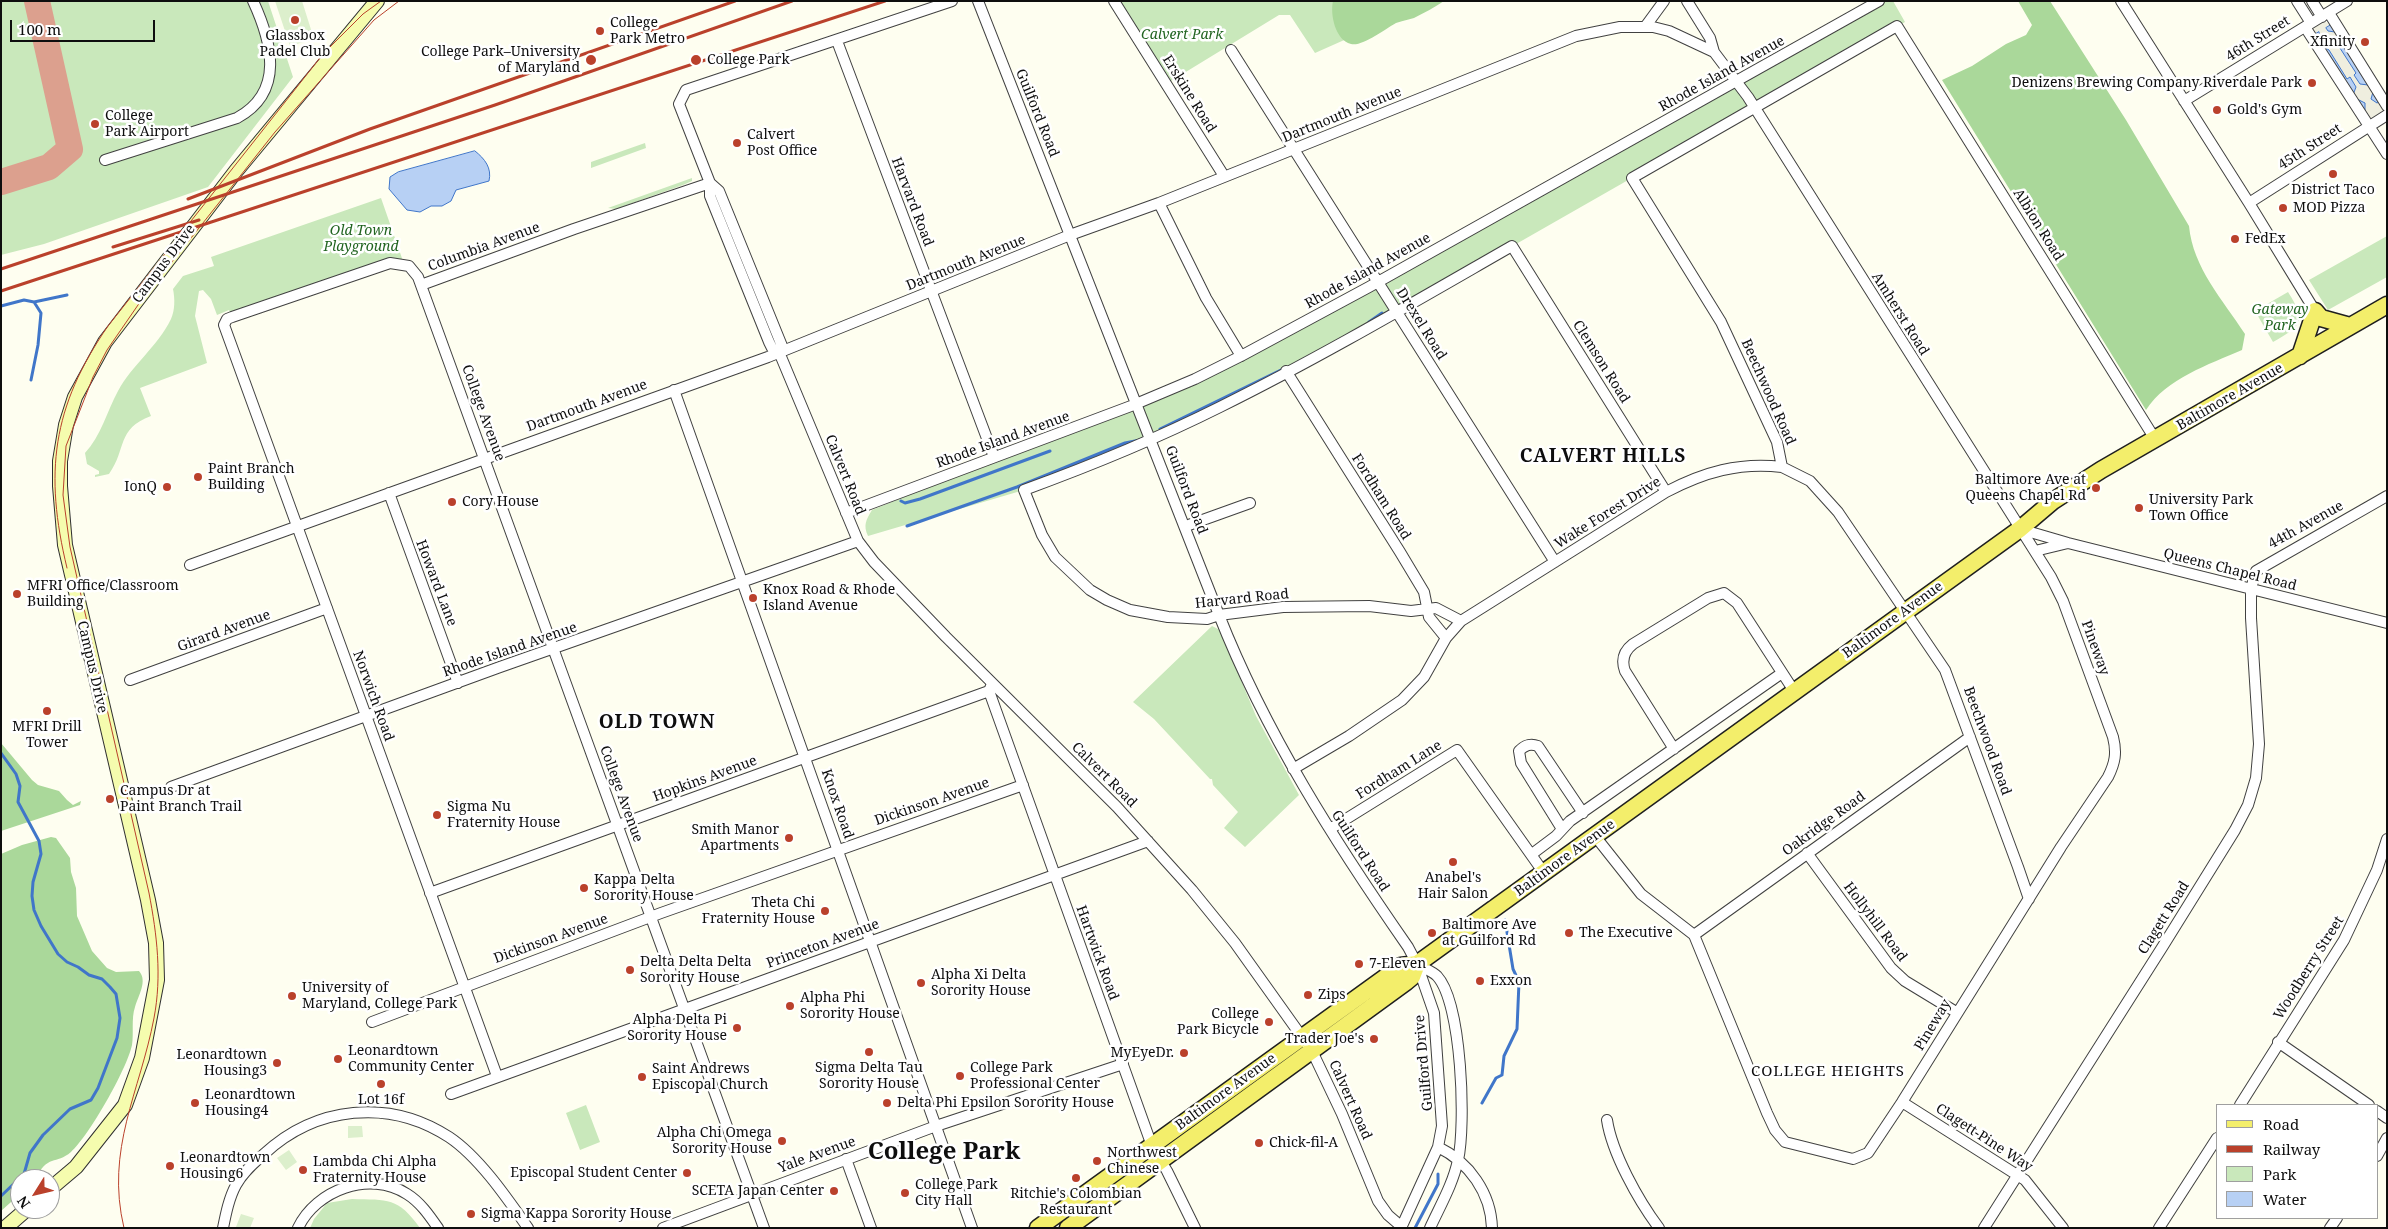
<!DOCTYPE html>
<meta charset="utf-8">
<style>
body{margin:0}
#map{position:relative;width:2388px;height:1229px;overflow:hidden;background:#fefef0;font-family:"Noto Serif",serif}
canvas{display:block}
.frame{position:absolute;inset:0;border:2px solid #0e0e0e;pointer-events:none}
.legend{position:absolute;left:2216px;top:1104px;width:162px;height:115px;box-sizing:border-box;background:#fff;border:1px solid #9f9f9f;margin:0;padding:6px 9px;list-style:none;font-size:15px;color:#0e0e0e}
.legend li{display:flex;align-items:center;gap:10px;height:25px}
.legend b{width:25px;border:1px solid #9f9f9f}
.north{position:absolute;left:10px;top:1169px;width:50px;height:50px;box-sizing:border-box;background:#fff;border:1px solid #9f9f9f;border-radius:50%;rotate:234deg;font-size:14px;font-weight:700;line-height:20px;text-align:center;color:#0e0e0e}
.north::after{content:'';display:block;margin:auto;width:18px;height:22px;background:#ba412b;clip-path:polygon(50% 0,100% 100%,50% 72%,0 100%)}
.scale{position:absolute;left:10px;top:20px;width:145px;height:22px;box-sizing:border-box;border:2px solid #0e0e0e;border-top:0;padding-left:6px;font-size:15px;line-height:18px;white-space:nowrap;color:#0e0e0e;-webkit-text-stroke:4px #fff;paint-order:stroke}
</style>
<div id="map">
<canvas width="2388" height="1229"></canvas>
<div class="frame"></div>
<ul class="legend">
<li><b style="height:6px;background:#f3ee6b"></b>Road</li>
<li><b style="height:6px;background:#ba412b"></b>Railway</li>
<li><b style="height:14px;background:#c9e8bb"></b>Park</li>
<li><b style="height:14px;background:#b7d0f4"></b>Water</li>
</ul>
<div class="north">N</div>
<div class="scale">100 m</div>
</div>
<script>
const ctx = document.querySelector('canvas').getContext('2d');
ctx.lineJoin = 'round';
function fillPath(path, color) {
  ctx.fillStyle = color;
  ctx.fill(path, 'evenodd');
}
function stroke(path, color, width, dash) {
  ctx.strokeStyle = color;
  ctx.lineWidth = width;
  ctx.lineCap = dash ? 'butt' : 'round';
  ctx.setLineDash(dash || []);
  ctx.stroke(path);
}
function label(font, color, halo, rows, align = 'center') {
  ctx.font = font + ' "Noto Serif",serif';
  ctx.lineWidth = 5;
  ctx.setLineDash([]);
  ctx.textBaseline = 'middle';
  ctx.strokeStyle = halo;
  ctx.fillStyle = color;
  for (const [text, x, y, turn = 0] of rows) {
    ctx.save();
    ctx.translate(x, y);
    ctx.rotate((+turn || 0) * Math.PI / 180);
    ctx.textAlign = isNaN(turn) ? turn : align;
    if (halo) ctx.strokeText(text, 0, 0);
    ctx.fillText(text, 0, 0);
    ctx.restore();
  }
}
fillPath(new Path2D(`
 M1 1H268L293 77 208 187 44 244 1 255Z
 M1120 1H1432L1315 53 1290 15H1279L1171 81Z
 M1879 1H1893L1905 22 1397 312 1258 386 1024 490 868 536C863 525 866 520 872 510L995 460 1171 393Z
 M645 143 646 148 591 168V162Z
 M692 178V181L683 185 616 209 608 208Z
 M381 198 404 264 232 317 229 310 217 315 211 299 203 290 199 291 195 316 207 363 140 388 151 416C116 429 127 449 109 474L95 477V475L99 474V471L87 464 85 453C101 436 107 411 118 391 132 365 158 346 171 319 175 310 175 299 173 289L183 276 214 266 211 257Z
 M2387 236V277L2328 310 2309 280Z
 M2288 292C2307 322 2301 326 2273 342L2255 311Z
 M1212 626 1220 630 1256 716 1299 795 1245 847 1224 828 1238 812 1213 785 1212 779H1210L1154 719 1133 702Z
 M586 1105 600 1142 580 1150 566 1113Z
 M352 1199C388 1200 398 1197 420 1228H310L314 1219 327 1203Z`), '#c9e8bb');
fillPath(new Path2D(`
 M1333 1H1444C1435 7 1424 13 1414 18 1408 20 1401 21 1396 23 1385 29 1362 47 1351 44 1335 40 1330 14 1333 1Z
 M2018 1H2050L2126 120 2189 226C2193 268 2223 300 2245 334L2242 350C2208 365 2167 378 2146 410L1942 80 1972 66 2006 44 2026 35 2032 25Z
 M1 743 32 780 38 785 59 791 67 800 73 805 81 801 80 805 1 831Z
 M51 837 56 838 70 858 71 872 76 888 77 916 92 951 107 968 116 972 139 971C148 981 138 996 135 1007 131 1019 134 1033 132 1045 127 1069 89 1136 71 1152 56 1165 47 1154 36 1179H20V1194L1 1211V854L22 845Z`), '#aad89a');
fillPath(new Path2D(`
 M275 1H302L314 39 290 46Z
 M348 1126H362L363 1137 348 1138Z
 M289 1150 297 1162 286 1170 277 1158Z
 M241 1214 254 1218 250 1228 236 1227Z`), '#dcefcc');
fillPath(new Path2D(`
 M2324 21 2331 25 2326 28 2328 31 2335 32 2340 39 2338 45 2356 73 2354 75 2360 84 2368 85 2373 92 2371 99 2381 101 2385 108 2384 111 2370 120 2353 95 2356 87 2349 78 2347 79 2329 51 2321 44V36L2314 35V27Z`), '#efeedf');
const water = new Path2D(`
 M2331 25 2381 101 2377 103 2371 99 2373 92 2368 85 2360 84 2354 75 2356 73 2338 45 2340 39 2335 32 2328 31 2326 28Z
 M2319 32 2322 46 2329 50 2347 79 2350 77 2356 87 2353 95 2355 98 2365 103V111L2362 114 2316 40 2314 35Z
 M475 151C485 159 492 168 489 181L456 190 451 201 442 206H431L420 212 407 210 389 189 390 177 398 172Z`);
fillPath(water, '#b7d0f4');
stroke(water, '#4076c9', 1);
stroke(new Path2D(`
 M34 302 67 295
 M1 306 24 300 34 302 41 313 38 345 31 380
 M1369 322 1382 313
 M1160 429 1285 368
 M901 501 905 503 920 499 1050 451
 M907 526 1017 487 1125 443 1140 440
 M1 753 16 774 20 786 18 802 39 841 41 854 33 882 32 896 34 910 41 926 58 954 67 962 78 967 89 975 102 979 110 987 116 994 120 1018 117 1038 98 1088 91 1100 70 1109 43 1135 30 1153 24 1174 1 1196
 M1482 1103 1496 1078 1502 1075 1504 1056 1517 1029 1519 982 1513 969 1505 920
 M1415 1228 1438 1184V1174`), '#4076c9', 3);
stroke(new Path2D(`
 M1 182 49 167 70 149 37 1`), '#dca08e', 26);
const minor = new Path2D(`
 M952 1 686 90 679 104 710 183V196L769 342 772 348 779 352 858 541 874 562 946 637 1117 807 1192 890 1235 943 1312 1051 1342 1114 1378 1201 1388 1215 1402 1227
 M978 1 1219 615C1266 734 1335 842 1408 947L1417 964 1434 1013 1442 1126 1438 1147 1401 1228
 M1114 1 1224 176
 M1687 1 1710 38 1714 52
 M2121 1 2249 203 2315 311
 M2297 1 2311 23
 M2312 1 2322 17
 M2329 13 2387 106
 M1645 27 1664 1
 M2305 27 2387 154
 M837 41 994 457
 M1231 50 1555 562
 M2184 101 2347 1
 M105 160 237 118C285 92 272 42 253 1
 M710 183 719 191 782 346 779 352
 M1159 203 1206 298 1241 356
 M2249 203 2387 115
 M421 285 574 229 710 183
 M1286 371 1400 552 1424 592 1429 617 1446 638
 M674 390 972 1228
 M389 493 458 683
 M846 513 1131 406 1195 379 1241 356 1369 287 1879 1
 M1186 526 1250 503
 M2020 529 2068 543 2387 623
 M2035 551 2068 543
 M190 565 768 357 1070 235 1159 203 1576 36 1620 27H1653L1669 31 1714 52 1748 97 2051 577 2063 601 2113 737C2117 753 2115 763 2108 777L2061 847 1902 1102 1868 1153 1853 1159 1785 1142 1775 1130 1767 1113 1694 935 1641 894 1595 836
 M1461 621 1436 608 1411 611 1369 606 1283 607 1219 615 1207 619 1168 617 1130 610 1107 600 1090 590 1055 557 1042 535 1024 490C1090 466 1156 439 1220 407 1319 358 1416 301 1512 246L1666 492
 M130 680 327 608
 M991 686 989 691 1152 1146 1167 1171 1195 1228
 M1674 749 1625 671C1621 660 1624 651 1633 644L1708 598 1724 593 1737 603 1794 691
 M1293 769 1349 736 1402 700 1424 677 1446 638 1461 621 1666 492C1704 472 1739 462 1782 467
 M171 787 500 667 858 541
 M1330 829 1457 750 1544 873
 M1562 829 1521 763 1519 751C1525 745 1530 743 1538 746L1583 813
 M1807 853 1891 968 1905 981 1956 1012
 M1532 854 1556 836 1570 821 1782 673
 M430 893 989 691
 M2029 899 2018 867 1945 670 1838 512 1810 481 1782 467 1777 442 1721 322 1632 178 1897 26 2155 439
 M1694 935 1970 737
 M1417 964C1423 968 1432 971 1437 976 1462 1003 1466 1125 1458 1160 1453 1184 1440 1206 1430 1228
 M372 1022 661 913 1023 785
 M2278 1042 2369 1105
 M497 1076 224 325 227 319 232 317 390 263 409 266 418 277 764 1228
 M451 1094 1148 841
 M1902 1102 2025 1180 2063 1228
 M2240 1105 2344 940 2377 870 2387 839
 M2377 1111 2387 1118
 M1607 1120C1612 1153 1638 1200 1659 1228
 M1438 1147C1469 1162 1491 1193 1492 1228
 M2377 1156 2387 1138
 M846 1159 871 1228
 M223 1228C226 1213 229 1198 236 1185 243 1172 254 1163 264 1154 316 1106 389 1098 449 1137 479 1157 507 1198 528 1228
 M298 1228C316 1190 369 1170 407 1194 420 1202 429 1215 438 1228
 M663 1228 936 1126 1123 1064
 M1984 1228 2163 946 2235 830 2248 805 2256 778 2259 744 2251 618V589L2256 571 2387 496
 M2159 1228 2217 1138
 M2330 1228 2337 1218`);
const secondary = new Path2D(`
 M50 1189 76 1167 125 1105 142 1058 157 980 156 943 148 900 65 545 60 486V461L66 425 75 397 105 342 236 171 377 1
 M5 1228 27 1209`);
const primary = new Path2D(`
 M2300 356 2315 311 2321 318 2350 326
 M1038 1228 1401 966 1417 964
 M1068 1228 1406 982 1412 977 1417 964 2020 529 2053 501 2101 470 2387 305`);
stroke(minor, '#414141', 12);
stroke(secondary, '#303030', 16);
stroke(primary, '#1f1f1f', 19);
stroke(minor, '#fff', 10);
stroke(secondary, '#f5fcae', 14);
stroke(primary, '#f3ee6b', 16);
stroke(new Path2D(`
 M67 568C44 473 52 407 108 326L323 54 363 14 381 1
 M124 1228C105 1149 140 1092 154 1018 162 976 157 935 149 893L70 547 63 495 66 446 93 377 107 350 138 305 275 132 374 20 399 1`), '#ba412b', 1);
stroke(new Path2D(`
 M188 199 370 129 735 1
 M113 247 199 220
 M1 269 495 105 792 1
 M1 291 885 1`), '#ba412b', 3);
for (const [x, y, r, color] of [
 [295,20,5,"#ba412b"],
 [600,31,5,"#ba412b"],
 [2365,42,5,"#ba412b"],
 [591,60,6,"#ba412b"],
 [696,60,6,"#ba412b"],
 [2312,83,5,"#ba412b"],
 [2217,110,5,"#ba412b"],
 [95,124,5,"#ba412b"],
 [737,143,5,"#ba412b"],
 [2333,174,5,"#ba412b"],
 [2283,208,5,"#ba412b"],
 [2235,239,5,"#ba412b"],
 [198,477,5,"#ba412b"],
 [167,487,5,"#ba412b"],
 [2096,488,5,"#ba412b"],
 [452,502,5,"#ba412b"],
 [2139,508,5,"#ba412b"],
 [17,594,5,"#ba412b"],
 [753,598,5,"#ba412b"],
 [47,711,5,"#ba412b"],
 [110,799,5,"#ba412b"],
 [437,815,5,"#ba412b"],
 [789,838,5,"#ba412b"],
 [1453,862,5,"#ba412b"],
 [584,888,5,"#ba412b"],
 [825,911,5,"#ba412b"],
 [1432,933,5,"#ba412b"],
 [1569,933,5,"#ba412b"],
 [1359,964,5,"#ba412b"],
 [630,970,5,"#ba412b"],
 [1480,981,5,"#ba412b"],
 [921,983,5,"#ba412b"],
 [1308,995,5,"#ba412b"],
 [292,996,5,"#ba412b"],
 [790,1006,5,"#ba412b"],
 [1269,1022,5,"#ba412b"],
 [737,1028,5,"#ba412b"],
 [1374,1039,5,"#ba412b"],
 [869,1052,5,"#ba412b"],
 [1184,1053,5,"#ba412b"],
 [338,1059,5,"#ba412b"],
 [277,1063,5,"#ba412b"],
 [960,1076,5,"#ba412b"],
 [642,1077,5,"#ba412b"],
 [381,1084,5,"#ba412b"],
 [195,1103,5,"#ba412b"],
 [887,1103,5,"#ba412b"],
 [782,1141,5,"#ba412b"],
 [1259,1143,5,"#ba412b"],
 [1097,1161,5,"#ba412b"],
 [170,1166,5,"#ba412b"],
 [303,1170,5,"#ba412b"],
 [687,1173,5,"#ba412b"],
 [1076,1178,5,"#ba412b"],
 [834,1191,5,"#ba412b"],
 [905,1193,5,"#ba412b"],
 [471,1214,5,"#ba412b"]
]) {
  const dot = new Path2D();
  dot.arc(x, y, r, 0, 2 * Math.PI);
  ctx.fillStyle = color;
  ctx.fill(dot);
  stroke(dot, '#fff', 2);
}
label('14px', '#0e0e0e', '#fff', [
 ["College",610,23],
 ["Park Metro",610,39],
 ["Glassbox",295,36,"center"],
 ["Padel Club",295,52,"center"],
 ["Xfinity",2355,42,"right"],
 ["College Park–University",580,52,"right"],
 ["of Maryland",580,68,"right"],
 ["College Park",707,60],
 ["Denizens Brewing Company Riverdale Park",2302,83,"right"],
 ["Gold's Gym",2227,110],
 ["College",105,116],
 ["Park Airport",105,132],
 ["Calvert",747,135],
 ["Post Office",747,151],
 ["District Taco",2333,190,"center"],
 ["MOD Pizza",2293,208],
 ["FedEx",2245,239],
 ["Paint Branch",208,469],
 ["Building",208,485],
 ["Baltimore Ave at",2086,480,"right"],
 ["Queens Chapel Rd",2086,496,"right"],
 ["IonQ",157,487,"right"],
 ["University Park",2149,500],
 ["Town Office",2149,516],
 ["Cory House",462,502],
 ["MFRI Office/Classroom",27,586],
 ["Building",27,602],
 ["Knox Road & Rhode",763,590],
 ["Island Avenue",763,606],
 ["MFRI Drill",47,727,"center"],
 ["Tower",47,743,"center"],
 ["Campus Dr at",120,791],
 ["Paint Branch Trail",120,807],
 ["Sigma Nu",447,807],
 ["Fraternity House",447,823],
 ["Smith Manor",779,830,"right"],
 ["Apartments",779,846,"right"],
 ["Anabel's",1453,878,"center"],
 ["Hair Salon",1453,894,"center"],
 ["Kappa Delta",594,880],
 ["Sorority House",594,896],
 ["Theta Chi",815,903,"right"],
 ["Fraternity House",815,919,"right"],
 ["Baltimore Ave",1442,925],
 ["at Guilford Rd",1442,941],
 ["The Executive",1579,933],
 ["Delta Delta Delta",640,962],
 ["Sorority House",640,978],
 ["7-Eleven",1369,964],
 ["Alpha Xi Delta",931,975],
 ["Sorority House",931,991],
 ["Exxon",1490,981],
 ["University of",302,988],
 ["Maryland, College Park",302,1004],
 ["Zips",1318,995],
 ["Alpha Phi",800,998],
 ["Sorority House",800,1014],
 ["College",1259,1014,"right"],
 ["Park Bicycle",1259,1030,"right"],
 ["Alpha Delta Pi",727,1020,"right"],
 ["Sorority House",727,1036,"right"],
 ["Trader Joe's",1364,1039,"right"],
 ["Leonardtown",348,1051],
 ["Community Center",348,1067],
 ["MyEyeDr.",1174,1053,"right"],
 ["Leonardtown",267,1055,"right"],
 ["Housing3",267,1071,"right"],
 ["Sigma Delta Tau",869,1068,"center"],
 ["Sorority House",869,1084,"center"],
 ["College Park",970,1068],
 ["Professional Center",970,1084],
 ["Saint Andrews",652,1069],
 ["Episcopal Church",652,1085],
 ["Leonardtown",205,1095],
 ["Housing4",205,1111],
 ["Lot 16f",381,1100,"center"],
 ["Delta Phi Epsilon Sorority House",897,1103],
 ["Alpha Chi Omega",772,1133,"right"],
 ["Sorority House",772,1149,"right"],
 ["Chick-fil-A",1269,1143],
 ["Northwest",1107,1153],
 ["Chinese",1107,1169],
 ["Leonardtown",180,1158],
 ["Housing6",180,1174],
 ["Lambda Chi Alpha",313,1162],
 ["Fraternity House",313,1178],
 ["Episcopal Student Center",677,1173,"right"],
 ["College Park",915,1185],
 ["City Hall",915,1201],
 ["SCETA Japan Center",824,1191,"right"],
 ["Ritchie's Colombian",1076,1194,"center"],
 ["Restaurant",1076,1210,"center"],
 ["Sigma Kappa Sorority House",481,1214]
], 'left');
label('italic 14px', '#216420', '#fff', [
 ["Calvert Park",1182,35],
 ["Old Town",361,231],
 ["Playground",361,247],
 ["Gateway",2280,310],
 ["Park",2280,326]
]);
label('14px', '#0e0e0e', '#fff', [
 ["46th Street",2258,39,-32],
 ["Rhode Island Avenue",1722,74,-29],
 ["Erskine Road",1189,94,58],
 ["Guilford Road",1037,113,68],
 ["Dartmouth Avenue",1342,115,-22],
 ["45th Street",2310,147,-33],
 ["Harvard Road",912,202,69],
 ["Albion Road",2038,225,58],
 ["Columbia Avenue",484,247,-20],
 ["Dartmouth Avenue",966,263,-22],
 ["Campus Drive",164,264,-53],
 ["Rhode Island Avenue",1368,271,-29],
 ["Amherst Road",1900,314,58],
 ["Drexel Road",1421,324,58],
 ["Clemson Road",1601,362,58],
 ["Beechwood Road",1768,392,66],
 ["Baltimore Avenue",2230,397,-30],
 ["Dartmouth Avenue",587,406,-20],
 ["College Avenue",483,413,70],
 ["Rhode Island Avenue",1003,440,-20],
 ["Calvert Road",845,475,68],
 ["Guilford Road",1186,490,69],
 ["Fordham Road",1381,497,58],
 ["Wake Forest Drive",1608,513,-32],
 ["44th Avenue",2306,525,-29],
 ["Queens Chapel Road",2230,570,14],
 ["Howard Lane",436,583,69],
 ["Harvard Road",1242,599,-6],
 ["Baltimore Avenue",1893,620,-36],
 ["Girard Avenue",224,631,-20],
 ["Pineway",2095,648,70],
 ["Rhode Island Avenue",510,650,-19],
 ["Campus Drive",92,667,77],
 ["Norwich Road",373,696,70],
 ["Beechwood Road",1987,741,70],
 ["Fordham Lane",1399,770,-32],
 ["Calvert Road",1104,775,45],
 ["Hopkins Avenue",705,779,-20],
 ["College Avenue",621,794,70],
 ["Dickinson Avenue",932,802,-19],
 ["Knox Road",837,804,71],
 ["Oakridge Road",1824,824,-36],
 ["Guilford Road",1360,851,57],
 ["Baltimore Avenue",1565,858,-36],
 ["Clagett Road",2164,918,-58],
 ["Hollyhill Road",1875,922,53],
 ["Dickinson Avenue",551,939,-20],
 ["Princeton Avenue",823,944,-20],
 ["Hartwick Road",1097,953,70],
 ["Woodberry Street",2309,968,-58],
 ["Pineway",1933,1025,-59],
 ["Guilford Drive",1424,1063,-95],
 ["Baltimore Avenue",1226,1092,-36],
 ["Calvert Road",1350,1100,66],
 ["Clagett-Pine Way",1984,1138,33],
 ["Yale Avenue",817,1155,-20]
]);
ctx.letterSpacing = '1px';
label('15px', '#0e0e0e', '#fff', [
 ["COLLEGE HEIGHTS",1828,1072]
]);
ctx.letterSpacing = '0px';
ctx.letterSpacing = '1px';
label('bold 19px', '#0e0e0e', '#fff', [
 ["CALVERT HILLS",1603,457],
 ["OLD TOWN",657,723]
]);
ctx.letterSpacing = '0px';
label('bold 24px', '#0e0e0e', '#fff', [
 ["College Park",944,1152]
]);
</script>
